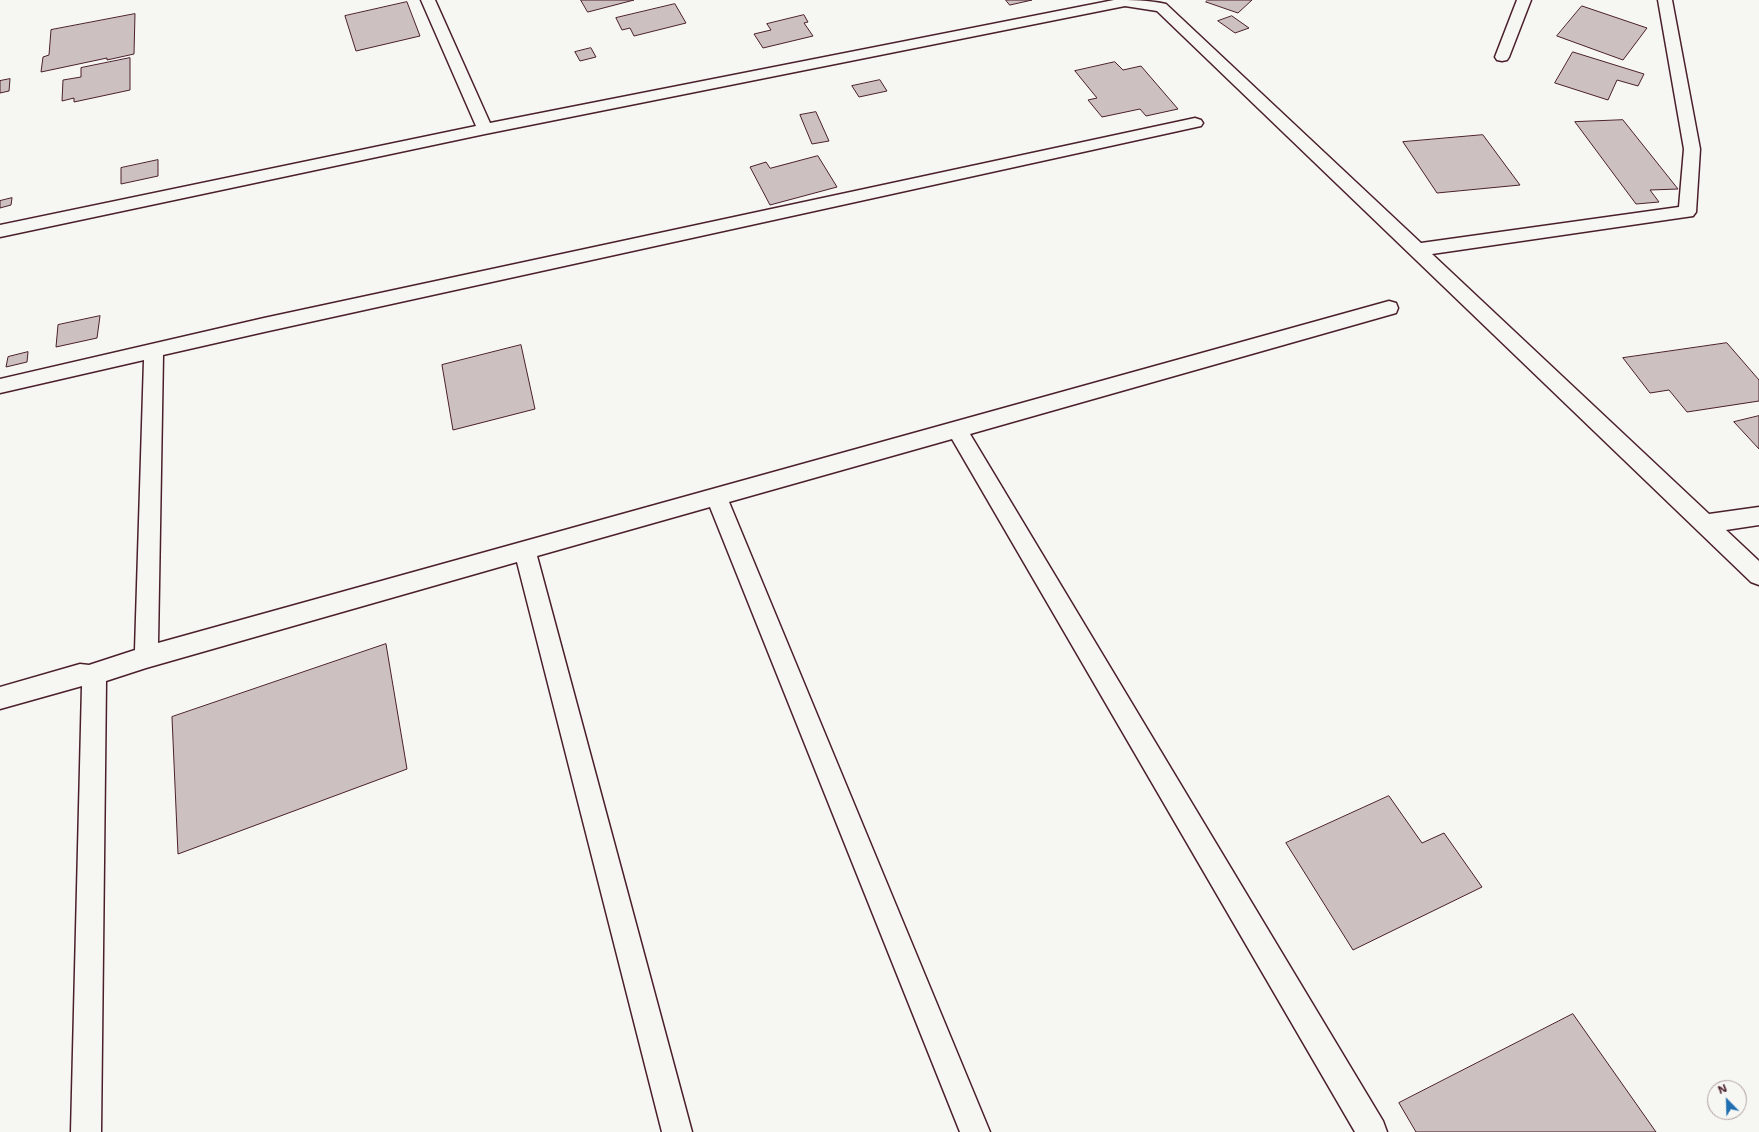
<!DOCTYPE html>
<style>
body{margin:0}
#map{position:relative;width:1759px;height:1132px;overflow:hidden;background:#f6f6f2;font-family:"Shantell Sans",sans-serif}
canvas{display:block}
.north{position:absolute;left:1707px;top:1080px;width:40px;height:40px;box-sizing:border-box;background:#f6f6f2;border:1px solid #b1a0a2;border-radius:50%;rotate:337deg;font-size:11px;font-weight:700;line-height:16px;text-align:center;color:#4a1f2b}
.north::after{content:'';display:block;margin:auto;width:14px;height:18px;background:#1f6fb2;clip-path:polygon(50% 0,100% 100%,50% 72%,0 100%)}
</style>
<div id="map">
<canvas width="1759" height="1132"></canvas>
<div class="north">N</div>
</div>
<script>
const ctx = document.querySelector('canvas').getContext('2d');
ctx.lineJoin = 'round';
function fillPath(path, color) {
  ctx.fillStyle = color;
  ctx.fill(path, 'evenodd');
}
function stroke(path, color, width, dash) {
  ctx.strokeStyle = color;
  ctx.lineWidth = width;
  ctx.lineCap = dash ? 'butt' : 'round';
  ctx.setLineDash(dash || []);
  ctx.stroke(path);
}
const building = new Path2D(`
 M581 0H634L588 12Z
 M1006 0H1032L1010 5Z
 M1208 0H1252L1238 13 1206 2Z
 M407 2 420 36 356 51 345 16Z
 M675 4 686 23 634 36 630 28 622 30 616 18Z
 M1582 6 1647 28 1623 60 1557 36Z
 M135 14 134 54 107 60V58L41 72 43 57 49 55 51 30Z
 M804 15 808 22 804 23 813 36 763 48 754 34 771 30 767 24Z
 M1232 16 1249 28 1235 33 1218 21Z
 M591 48 596 57 580 61 575 52Z
 M1573 52 1644 74 1638 86 1617 80 1608 100 1555 83Z
 M130 58V90L74 102V98L62 101 63 80 81 77V68Z
 M1115 62 1123 70 1141 66 1178 109 1146 116 1140 109 1102 117 1088 100 1097 98 1075 71Z
 M10 79 9 91 0 93V81Z
 M880 80 887 91 859 97 852 86Z
 M816 112 829 141 812 144 800 115Z
 M1623 120 1678 189 1650 190 1659 202 1636 204 1575 122Z
 M1483 135 1520 185 1437 193 1403 142Z
 M818 156 837 187 770 205 750 167 766 162 770 168Z
 M158 160V176L121 184V168Z
 M12 198 11 205 0 208V201Z
 M100 316 97 338 56 347 58 325Z
 M1727 343 1759 380V401L1687 412 1669 390 1650 393 1623 358Z
 M521 345 535 409 453 430 442 365Z
 M28 352 27 362 6 367 8 357Z
 M1759 416V449L1734 422Z
 M386 644 407 769 178 854 172 717Z
 M1389 796 1422 843 1444 833 1482 887 1353 950 1286 843Z
 M1573 1014 1656 1132H1416L1399 1103Z`);
fillPath(building, '#ccc1c0');
stroke(building, '#4a1f2b', 1);
const street = new Path2D(`
 M421 0H435L490 123 1114 0C1131 0 1149 0 1166 4L1421 243 1679 207 1684 149 1658 0H1672L1700 149 1696 212 1693 216 1432 254 1709 514 1759 507V525L1726 530 1759 561V585L1751 582 1157 11 1125 6 485 134 0 237V225L476 126Z
 M1517 0H1531L1509 57 1507 60 1502 61 1497 60 1495 57Z
 M1195 118 1201 120 1203 123 1201 126 264 332 163 355 158 643 1389 301 1396 303 1398 308 1396 313 970 434 1383 1121 1387 1132H1355L952 439 729 502 990 1132H960L710 507 537 556 692 1132H662L517 562 146 668 106 681 101 1132H71L82 686 0 709V687L80 664 89 665 135 650 144 360 0 393V379L264 318Z`);
stroke(street, '#4a1f2b', 3);
fillPath(street, '#f6f6f2');
</script>
